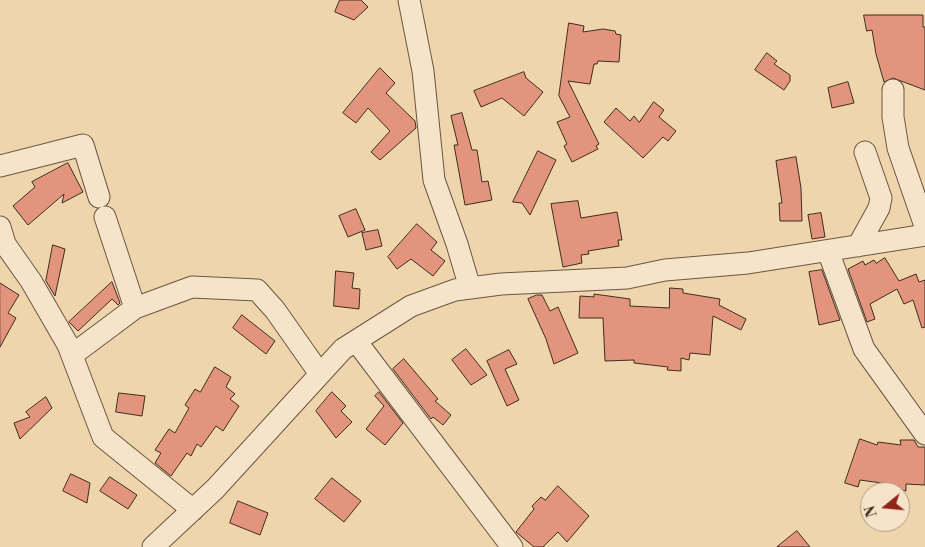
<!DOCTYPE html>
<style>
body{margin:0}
#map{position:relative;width:925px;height:547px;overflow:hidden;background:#efd5ac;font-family:"Libre Bodoni",serif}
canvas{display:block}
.north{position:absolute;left:860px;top:482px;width:50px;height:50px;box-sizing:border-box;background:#f5e4c9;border:1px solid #ac9a87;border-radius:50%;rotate:253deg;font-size:14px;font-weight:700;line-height:20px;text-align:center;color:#3f2c23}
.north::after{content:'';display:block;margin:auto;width:18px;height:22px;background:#8f2418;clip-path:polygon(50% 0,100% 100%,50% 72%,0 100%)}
</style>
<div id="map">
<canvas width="925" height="547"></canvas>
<div class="north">N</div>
</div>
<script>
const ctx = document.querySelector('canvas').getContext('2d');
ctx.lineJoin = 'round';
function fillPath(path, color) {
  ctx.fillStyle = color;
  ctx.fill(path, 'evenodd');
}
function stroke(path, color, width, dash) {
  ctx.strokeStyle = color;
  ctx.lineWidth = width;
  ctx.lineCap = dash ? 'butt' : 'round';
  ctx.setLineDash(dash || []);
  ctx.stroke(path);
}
const building = new Path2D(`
 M340 0H361L368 7 354 20 335 12Z
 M864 15H923V27H925V90L893 78 884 82 876 54 872 30 867 31Z
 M569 23 584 26 583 32 603 29 615 31 616 34 621 35 619 62 598 61 597 64H594L590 84 568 81 599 144 596 146 598 149 572 162 564 146 567 144 557 122 570 117 559 96Z
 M767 53 777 61 774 64 790 75V81L784 90 755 70Z
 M380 68 395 83 386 93 415 121 416 128 380 160 371 152 390 131 368 108 356 123 343 113Z
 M524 72 526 78 543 92 524 116 502 98 481 107 474 91Z
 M848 82 854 103 832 108 828 88Z
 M654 102 664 110 659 117 676 131 668 141 663 137 643 158 604 122 616 108 630 121 634 116 639 122Z
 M462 113 472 150H477L482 182 488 181 492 200 465 205 454 145H458L451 116Z
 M538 151 556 160 530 215 522 203 513 202Z
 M796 157 801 188 802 221H780L779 203H782L776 161Z
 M68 163 83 192 62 203 64 194 28 225 13 206 35 187 32 182Z
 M578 201 581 218 617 212 622 240H618L619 246 588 251 589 254 581 255 582 263 563 267 551 204Z
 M356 209 365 230 348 237 339 216Z
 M821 213 825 237 812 239 808 215Z
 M417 224 437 242 431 250 445 261 433 276 411 259 397 269 388 257Z
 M378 230 382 246 366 250 362 233Z
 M53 245 65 249 55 296 46 281Z
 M885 258 899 281 916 274 919 282 925 280V327L922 328 913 300 904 304 897 289 870 304 875 319 867 322 848 269 863 261 865 265 874 260 876 263Z
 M822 270 840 320 819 325 809 272Z
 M336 271 354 273 352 288 360 289 359 309 334 306Z
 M112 282 120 303 118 305 112 299 78 331 69 322Z
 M0 283 19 295 8 313 16 318 0 347Z
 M670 288 683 289V293L720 299 719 305 746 319 741 330 713 316 710 355 690 353 689 360 681 358V371L667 370 668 367 634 363V360L605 361 603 318H579L580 296 594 297V294L630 299V306L669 308Z
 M537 295H542L550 311 558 307 578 353 554 364 546 339 528 299Z
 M242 315 275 341 266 354 233 328Z
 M466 349 487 375 471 385 452 360Z
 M509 350 517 364 505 369 519 400 507 406 487 361Z
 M404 359 438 399 435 401 451 415 443 425 433 417 431 419 393 369Z
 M215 367 231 377 226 387 235 394 230 399 239 406 223 431 216 426 201 447 197 444 191 456 187 453 171 476 155 463 161 453 155 450 169 429 175 433 189 408 185 405 195 389 200 392Z
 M332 392 346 406 341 411 352 422 336 438 316 411Z
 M379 392 403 423 385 445 366 429 384 406 375 396Z
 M119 393 145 396 142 416 116 412Z
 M46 397 52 408 20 439 14 423 30 417 26 412Z
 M860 439 877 445 878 442 901 445 900 440H914L918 447H925V485L906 484V491L889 488V484L860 480 858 487 845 483Z
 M71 474 90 483 87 503 63 491Z
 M110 477 137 495 128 509 100 491Z
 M332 478 361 501 344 522 315 499Z
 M558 486 589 516 567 542 558 532 543 547H534L516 532 534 509 532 506 541 497 545 500Z
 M238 501 268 513 260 535 230 523Z
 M797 531 810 547H777Z`);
fillPath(building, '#e3947d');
stroke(building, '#3f2c23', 1);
const minor = new Path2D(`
 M409 0 423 71 434 180 457 244 470 288
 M893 90V117L898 148 925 226
 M0 166 83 145 99 197
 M0 227 5 244 31 281 68 345 103 437 193 510
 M858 246 879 208 881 198 865 152
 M828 251 864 349 925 434
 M135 308 192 287 257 290 275 310 320 374
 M356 341 512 547
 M72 355 135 308 105 217
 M153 547 215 489 343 349 411 306 455 290 470 288 501 284 627 278 665 270 748 263 925 235`);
stroke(minor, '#6b5645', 23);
stroke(minor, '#f5e4c9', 21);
</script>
